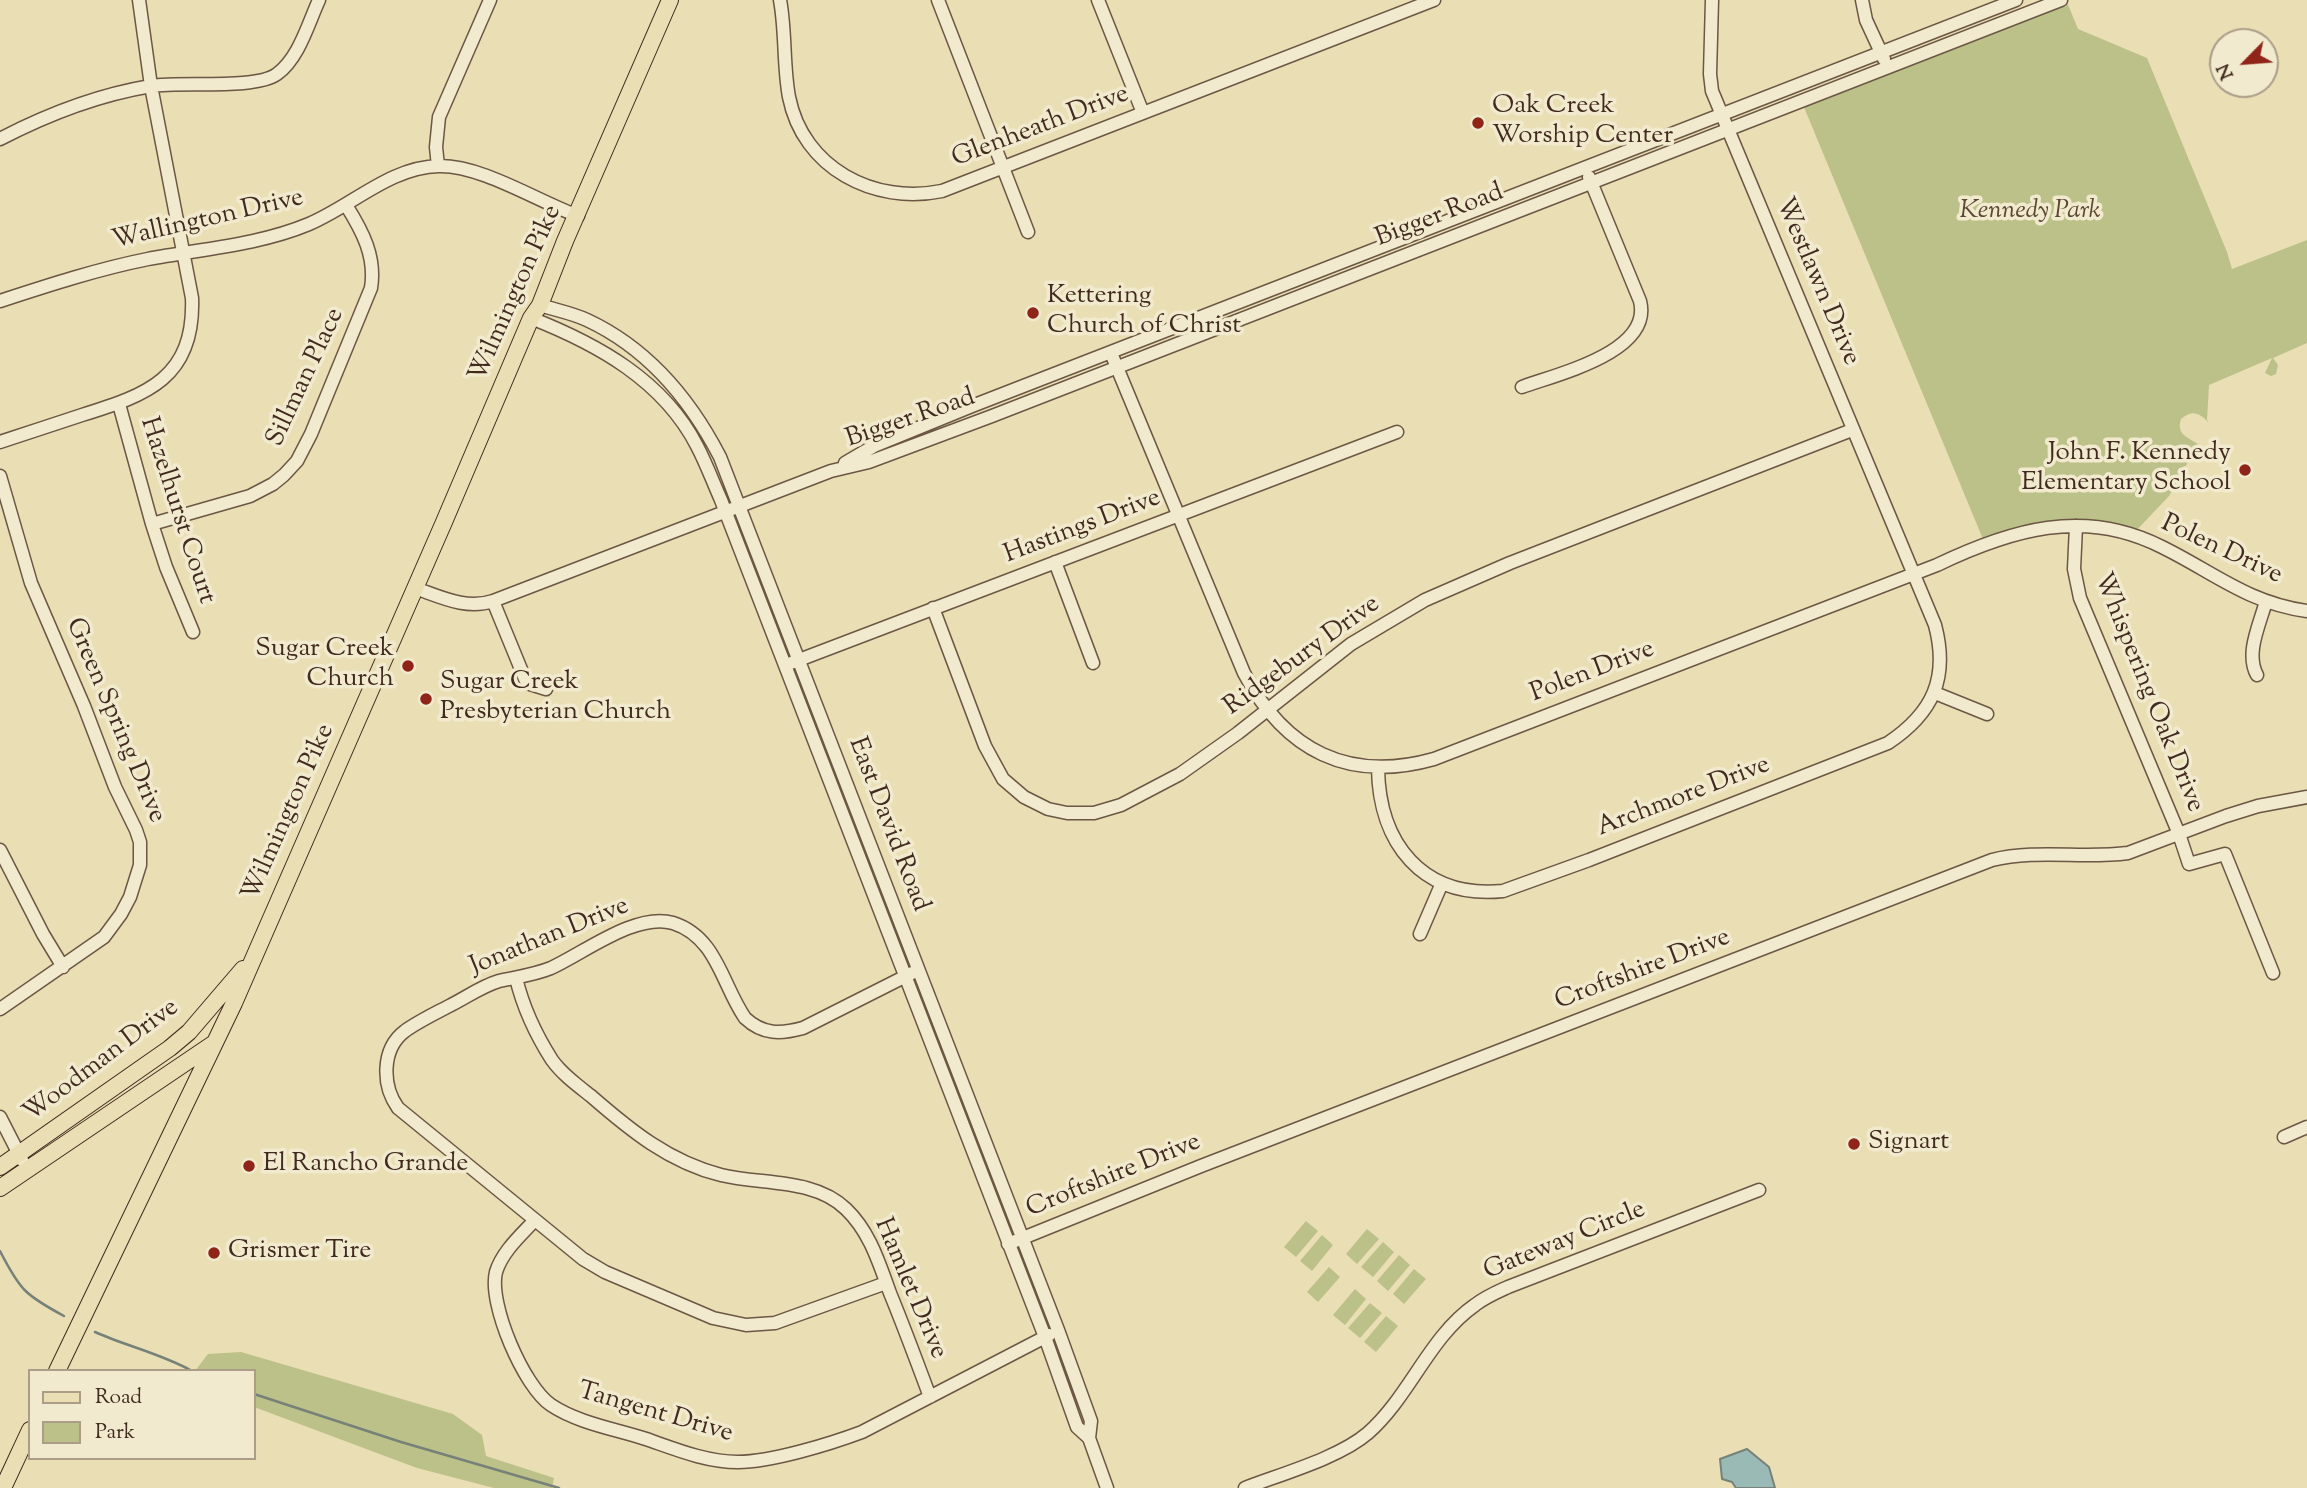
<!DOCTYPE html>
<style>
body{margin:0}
#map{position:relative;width:2307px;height:1488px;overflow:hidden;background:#eadeb4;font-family:"Sorts Mill Goudy",serif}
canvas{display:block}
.legend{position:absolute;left:28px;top:1369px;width:228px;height:91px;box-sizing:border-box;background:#f1eace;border:2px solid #ab9d88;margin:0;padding:9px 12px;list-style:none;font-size:21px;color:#412a1e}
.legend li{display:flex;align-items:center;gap:14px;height:35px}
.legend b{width:35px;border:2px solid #ab9d88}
.north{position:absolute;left:2209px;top:28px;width:70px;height:70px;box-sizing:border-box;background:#f1eace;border:2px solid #ab9d88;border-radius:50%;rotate:245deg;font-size:19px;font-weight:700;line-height:28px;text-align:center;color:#412a1e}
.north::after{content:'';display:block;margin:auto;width:24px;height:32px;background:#8f2418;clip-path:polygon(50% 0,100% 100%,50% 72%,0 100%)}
</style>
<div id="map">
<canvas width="2307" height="1488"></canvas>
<ul class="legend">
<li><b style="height:9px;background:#eadeb4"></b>Road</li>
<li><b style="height:19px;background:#bcc089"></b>Park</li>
</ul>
<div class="north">N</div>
</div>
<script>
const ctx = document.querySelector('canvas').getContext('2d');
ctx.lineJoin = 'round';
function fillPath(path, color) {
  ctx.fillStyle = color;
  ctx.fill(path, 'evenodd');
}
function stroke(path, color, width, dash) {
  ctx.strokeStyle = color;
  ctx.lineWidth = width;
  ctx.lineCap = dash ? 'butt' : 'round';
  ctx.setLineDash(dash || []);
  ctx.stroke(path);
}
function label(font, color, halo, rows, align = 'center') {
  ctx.font = font + ' "Sorts Mill Goudy",serif';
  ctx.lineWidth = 7;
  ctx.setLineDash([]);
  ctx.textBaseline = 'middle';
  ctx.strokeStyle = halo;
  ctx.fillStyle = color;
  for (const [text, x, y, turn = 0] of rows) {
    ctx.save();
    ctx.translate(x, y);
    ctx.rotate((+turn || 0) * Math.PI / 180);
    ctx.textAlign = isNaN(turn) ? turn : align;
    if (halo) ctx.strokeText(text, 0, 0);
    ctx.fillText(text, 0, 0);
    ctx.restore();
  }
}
fillPath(new Path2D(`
 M2066 0 2078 29 2147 58 2227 252 2232 269 2307 240V343L2273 358 2278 365 2276 374 2271 376 2265 373 2272 358 2209 385 2207 420 2209 423C2200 413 2192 409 2181 419 2176 434 2187 437 2198 444L2169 496 2132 535 2076 526 1985 544 1801 100Z
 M1306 1221 1318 1231 1296 1257 1284 1247Z
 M1367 1229 1379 1239 1357 1264 1346 1254Z
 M1322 1235 1333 1245 1312 1271 1300 1261Z
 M1383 1242 1394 1252 1373 1277 1361 1267Z
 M1399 1255 1410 1265 1388 1291 1377 1281Z
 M1329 1267 1340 1277 1318 1302 1307 1292Z
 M1414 1269 1426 1279 1404 1304 1393 1294Z
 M1355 1289 1366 1299 1345 1325 1333 1315Z
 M1370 1303 1382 1313 1360 1338 1348 1328Z
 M1386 1316 1398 1326 1376 1352 1364 1342Z
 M241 1352 453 1414 482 1435 486 1456 554 1478 552 1488H494L417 1468 254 1407V1371H195L208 1354Z`), '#bcc089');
const water = new Path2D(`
 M1747 1449 1769 1467 1775 1488H1736L1732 1482 1722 1479 1720 1459Z`);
fillPath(water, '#9abbb5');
stroke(water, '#768179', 2);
stroke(new Path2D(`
 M0 1251C20 1290 25 1295 64 1316
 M95 1332C126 1346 162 1354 192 1371
 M254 1394 401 1442 559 1488`), '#768179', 2.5);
const minor = new Path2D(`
 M780 0C786 32 783 65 789 97 803 168 874 205 942 191L1434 0
 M938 0 1028 232
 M1098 0 1143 113
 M1862 0 1866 20 1884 59
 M0 139C48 114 97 95 151 86 182 81 255 90 277 74 299 58 308 24 319 0
 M438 166 436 147 439 117 490 0
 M0 301C49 285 98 269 148 259 201 249 259 245 309 224 352 206 390 167 439 166 481 165 537 201 578 216
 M540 305C555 310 572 313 587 320 647 348 690 399 720 457L1058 1330 1091 1421 1089 1438
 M531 318C597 344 663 380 697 446 706 463 713 482 721 500L1045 1337 1077 1427 1089 1438 1107 1488
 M1111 353 1244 673C1285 751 1349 783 1434 759L1937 565C2010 530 2084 507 2162 547 2213 572 2248 603 2307 611
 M1522 387C1557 374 1653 352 1640 301L1589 177
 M119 404 152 524 166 567 193 632
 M0 442C27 433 55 424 82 415 147 395 195 378 192 298L151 86 139 0
 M845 463 874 446 972 406 2016 0
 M0 476 31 583 84 706 115 787 136 830 140 842V865L130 897 121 914 104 937 0 1009
 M152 524 250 496 273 484 284 475 297 461 311 434 371 288C376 257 363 232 346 205
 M2076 526 2074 569 2080 598 2179 834 2189 864 2225 854 2273 973
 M1055 562 1093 663
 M415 588C441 597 466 610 493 601L831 471 869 462 992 416 2061 0
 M493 601 525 679 530 684 546 689
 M933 608 985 746 1003 779 1024 797 1048 809 1067 813H1094L1121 805 1180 774 1238 733 1351 644 1425 600 1510 563 1852 430
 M791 663 1397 432
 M2257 675C2245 653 2260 624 2266 601
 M1935 693 1987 714
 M1378 768C1379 843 1422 899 1503 891L1589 860 1888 743C1933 713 1949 678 1935 625L1712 91 1710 74 1712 0
 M0 850 43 934 63 967
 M1420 934 1442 883
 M516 978C523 1007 536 1035 552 1060 562 1074 577 1085 591 1096 630 1130 669 1162 721 1175 762 1185 814 1178 846 1209 870 1232 879 1263 890 1293 904 1327 917 1362 930 1397
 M0 1117 22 1160
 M2284 1137 2307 1127
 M534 1221C520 1236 502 1252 496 1272 488 1304 524 1387 551 1405 578 1423 615 1429 646 1439 675 1449 706 1462 738 1462 771 1462 830 1444 862 1432L1049 1335
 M1008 1244 1201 1166 1992 860C2037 849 2083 859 2128 853L2226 816 2258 806 2307 797
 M886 1283 775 1323 746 1325 713 1318 605 1272 583 1259 398 1108C382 1086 381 1049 405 1031 419 1021 436 1013 451 1005 467 997 482 986 499 981 516 977 534 975 551 968 584 953 636 912 673 923 717 937 722 985 745 1018 763 1035 781 1034 803 1028L912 973
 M1245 1488C1281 1474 1339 1458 1368 1433 1410 1396 1429 1337 1475 1305 1485 1297 1497 1292 1508 1287L1759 1190`);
const major = new Path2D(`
 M0 1167 170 1048 189 1032 243 969
 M0 1188 213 1044
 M57 1371 234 1003 444 522 531 318 540 305 565 241 670 0
 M3 1488 30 1430`);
stroke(minor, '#6b5744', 15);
stroke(major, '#412a1e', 18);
stroke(minor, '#f1eace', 12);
stroke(major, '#eadeb4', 16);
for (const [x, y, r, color] of [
 [1478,123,7,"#8f2418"],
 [1033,313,7,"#8f2418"],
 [2245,470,7,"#8f2418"],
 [408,666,7,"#8f2418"],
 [426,699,7,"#8f2418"],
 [1854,1144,7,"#8f2418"],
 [249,1166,7,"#8f2418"],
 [214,1253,7,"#8f2418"]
]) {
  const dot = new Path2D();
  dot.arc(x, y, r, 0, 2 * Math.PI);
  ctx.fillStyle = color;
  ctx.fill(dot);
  stroke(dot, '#f1eace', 2.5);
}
label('26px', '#412a1e', '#f1eace', [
 ["Oak Creek",1492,108],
 ["Worship Center",1492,138],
 ["Kettering",1047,298],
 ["Church of Christ",1047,328],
 ["John F. Kennedy",2231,455,"right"],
 ["Elementary School",2231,485,"right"],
 ["Sugar Creek",394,651,"right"],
 ["Church",394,681,"right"],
 ["Sugar Creek",440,684],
 ["Presbyterian Church",440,714],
 ["Signart",1868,1144],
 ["El Rancho Grande",263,1166],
 ["Grismer Tire",228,1253]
], 'left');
label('26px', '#412a1e', '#f1eace', [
 ["Glenheath Drive",1041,128,-21],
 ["Bigger Road",1440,217,-21],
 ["Wallington Drive",208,221,-13],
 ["Westlawn Drive",1816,282,67],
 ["Wilmington Pike",517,294,-66],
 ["Sillman Place",307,378,-65],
 ["Bigger Road",911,420,-19],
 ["Hazelhurst Court",176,511,72],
 ["Hastings Drive",1083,528,-21],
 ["Polen Drive",2221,551,25],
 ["Ridgebury Drive",1303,657,-36],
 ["Polen Drive",1593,673,-21],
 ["Whispering Oak Drive",2147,693,68],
 ["Green Spring Drive",114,721,67],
 ["Archmore Drive",1684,798,-21],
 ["Wilmington Pike",290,813,-66],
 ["East David Road",887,825,69],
 ["Jonathan Drive",550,938,-22],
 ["Croftshire Drive",1643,971,-21],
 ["Woodman Drive",102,1062,-37],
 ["Croftshire Drive",1114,1177,-22],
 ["Gateway Circle",1565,1242,-22],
 ["Hamlet Drive",909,1289,67],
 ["Tangent Drive",655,1414,16]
]);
label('italic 26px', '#5a4833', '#f1eace', [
 ["Kennedy Park",2030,213]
]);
</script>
